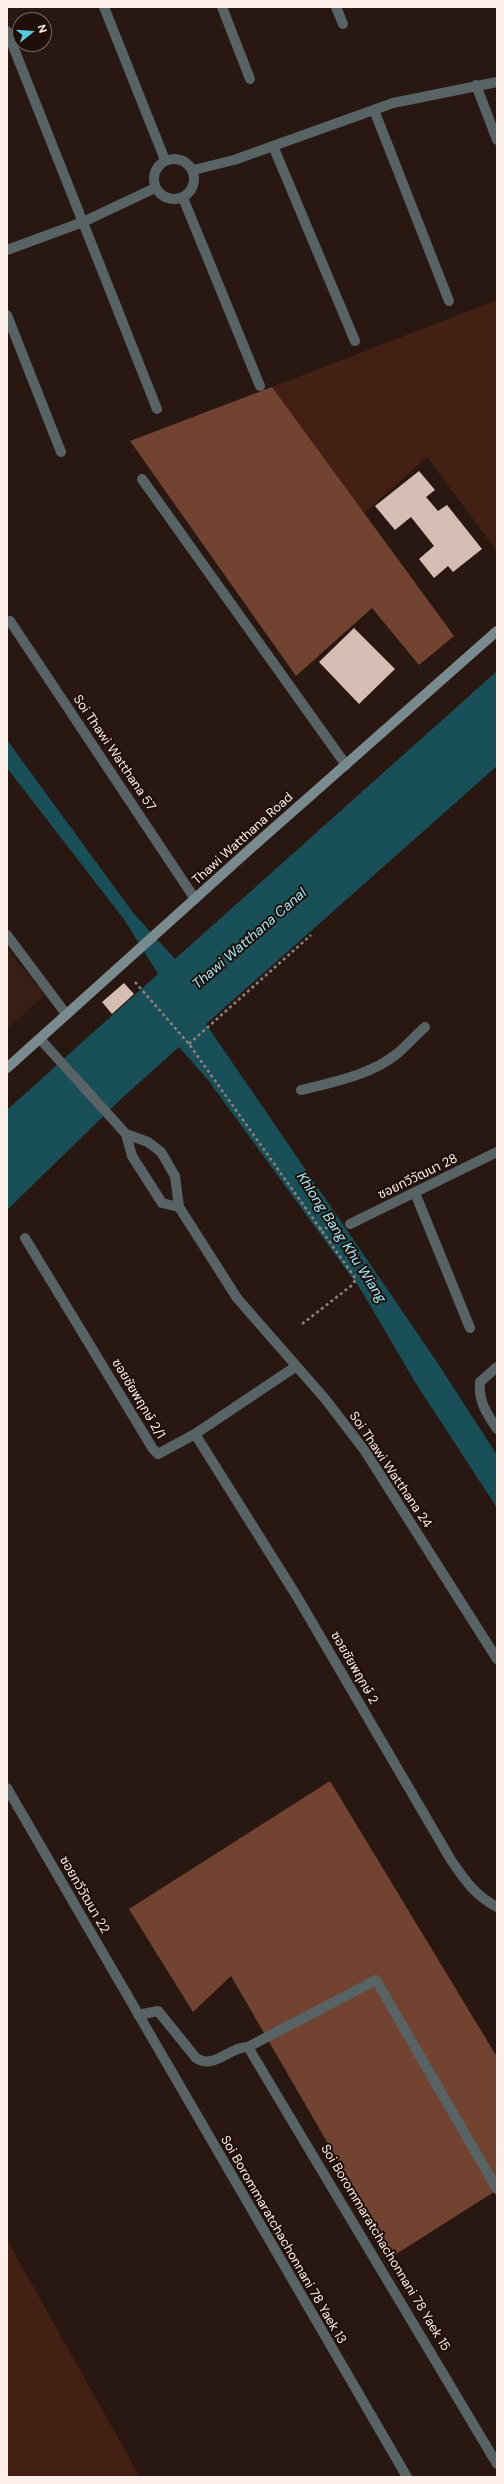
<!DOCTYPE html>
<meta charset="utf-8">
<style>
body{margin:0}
#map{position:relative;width:504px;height:2484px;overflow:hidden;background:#291811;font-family:"DM Sans",sans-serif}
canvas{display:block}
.frame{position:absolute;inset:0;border:8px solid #fcefea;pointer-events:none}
.north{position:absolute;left:12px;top:12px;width:40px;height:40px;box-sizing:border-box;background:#1f0f08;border:1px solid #776962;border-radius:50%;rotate:73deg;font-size:11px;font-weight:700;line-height:16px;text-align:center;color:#fcefea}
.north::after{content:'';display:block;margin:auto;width:14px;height:18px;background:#55cadf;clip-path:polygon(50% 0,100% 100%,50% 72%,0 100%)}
</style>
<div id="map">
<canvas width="504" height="2484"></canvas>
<div class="frame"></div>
<div class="north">N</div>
</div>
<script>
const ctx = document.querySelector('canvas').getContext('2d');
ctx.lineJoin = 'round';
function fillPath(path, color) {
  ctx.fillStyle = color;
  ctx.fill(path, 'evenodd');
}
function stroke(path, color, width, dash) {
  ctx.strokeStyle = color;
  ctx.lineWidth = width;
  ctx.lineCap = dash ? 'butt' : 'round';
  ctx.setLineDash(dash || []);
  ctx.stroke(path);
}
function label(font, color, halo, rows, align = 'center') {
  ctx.font = font + ' "DM Sans","Noto Sans Thai",sans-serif';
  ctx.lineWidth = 4;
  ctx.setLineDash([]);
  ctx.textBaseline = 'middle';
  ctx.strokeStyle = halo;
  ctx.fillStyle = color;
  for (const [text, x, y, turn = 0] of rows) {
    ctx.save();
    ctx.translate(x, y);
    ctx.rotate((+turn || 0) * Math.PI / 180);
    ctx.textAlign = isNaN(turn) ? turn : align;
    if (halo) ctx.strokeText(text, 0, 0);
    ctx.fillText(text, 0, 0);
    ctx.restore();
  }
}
fillPath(new Path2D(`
 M7 949 45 995 7 1029Z`), '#371f15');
fillPath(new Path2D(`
 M497 300V551L427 457 364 513 272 387Z
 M7 2240 140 2477H7Z`), '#432013');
fillPath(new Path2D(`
 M272 387 454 636 419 665 372 608 296 676 130 441Z
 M330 1781 497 2057V2190L393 2256 231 1976 193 2012 129 1909Z`), '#724331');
fillPath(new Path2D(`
 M497 671V766L206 1024 437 1362 497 1455V1508L415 1382 361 1290 208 1080 179 1047 122 1098 7 1210V1110L158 974 123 918 7 768V740L134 914 175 959Z`), '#194f58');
fillPath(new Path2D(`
 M419 471 435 490 426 497 438 511 447 505 482 549 453 572 448 566 434 578 419 559 434 546 411 517 395 530 375 506Z
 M354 628 395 669 359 704 319 662Z
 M124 983 134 994 112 1014 102 1002Z`), '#d6bdb4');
stroke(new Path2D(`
 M135 982 189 1044 356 1279 351 1286 302 1324
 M189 1044 311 935
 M319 1229 338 1226`), '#90817b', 2.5, [3, 3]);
stroke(new Path2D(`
 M301 1090C334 1082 371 1075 398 1053 407 1045 416 1035 425 1027`), '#586365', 10);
stroke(new Path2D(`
 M104 7 165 160
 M222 7 250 79
 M336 7 343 24
 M7 31 157 409
 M476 85 497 140
 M374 110 449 301
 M273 146 355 341
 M154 179a20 20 0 1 1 40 0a20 20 0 1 1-40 0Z
 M193 170 234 160 393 103 497 82
 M183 198 260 386
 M7 250 83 222 155 188
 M7 315 61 452
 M142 479 346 765
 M10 621 195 899
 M7 935 66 1014
 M40 1039 126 1134 132 1156 162 1203 179 1207
 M126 1134 148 1142 161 1152 175 1176 179 1207 237 1298 326 1400 365 1451 497 1659
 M415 1193 470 1328
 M350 1224 497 1152
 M25 1238 153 1449 158 1454 195 1434 295 1367
 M497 1367 480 1382C478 1401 487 1414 497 1429
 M195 1434 296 1595 451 1860C464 1879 475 1896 497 1907
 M7 1788 407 2477
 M138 2015 158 2011 196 2058C215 2070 228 2047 248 2047L376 1980 497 2189
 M248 2047 497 2464`), '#586365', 10);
stroke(new Path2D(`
 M7 1068 249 850 497 631`), '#798b8e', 10);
label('13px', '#fcefea', '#1f0f08', [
 ["Soi Thawi Watthana 57",114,753,56],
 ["Thawi Watthana Road",243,839,-42],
 ["ซอยทวีวัฒนา 28",418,1177,-26],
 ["ซอยชัยพฤกษ์ 2/1",138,1399,59],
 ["Soi Thawi Watthana 24",390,1470,56],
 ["ซอยชัยพฤกษ์ 2",354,1668,60],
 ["ซอยทวีวัฒนา 22",84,1895,60],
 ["Soi Borommaratchachonnani 78 Yaek 13",283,2240,60],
 ["Soi Borommaratchachonnani 78 Yaek 15",385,2248,59]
]);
label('italic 14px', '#9cecfc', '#1f0f08', [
 ["Thawi Watthana Canal",250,939,-41],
 ["Khlong Bang Khu Wiang",341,1238,57]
]);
</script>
